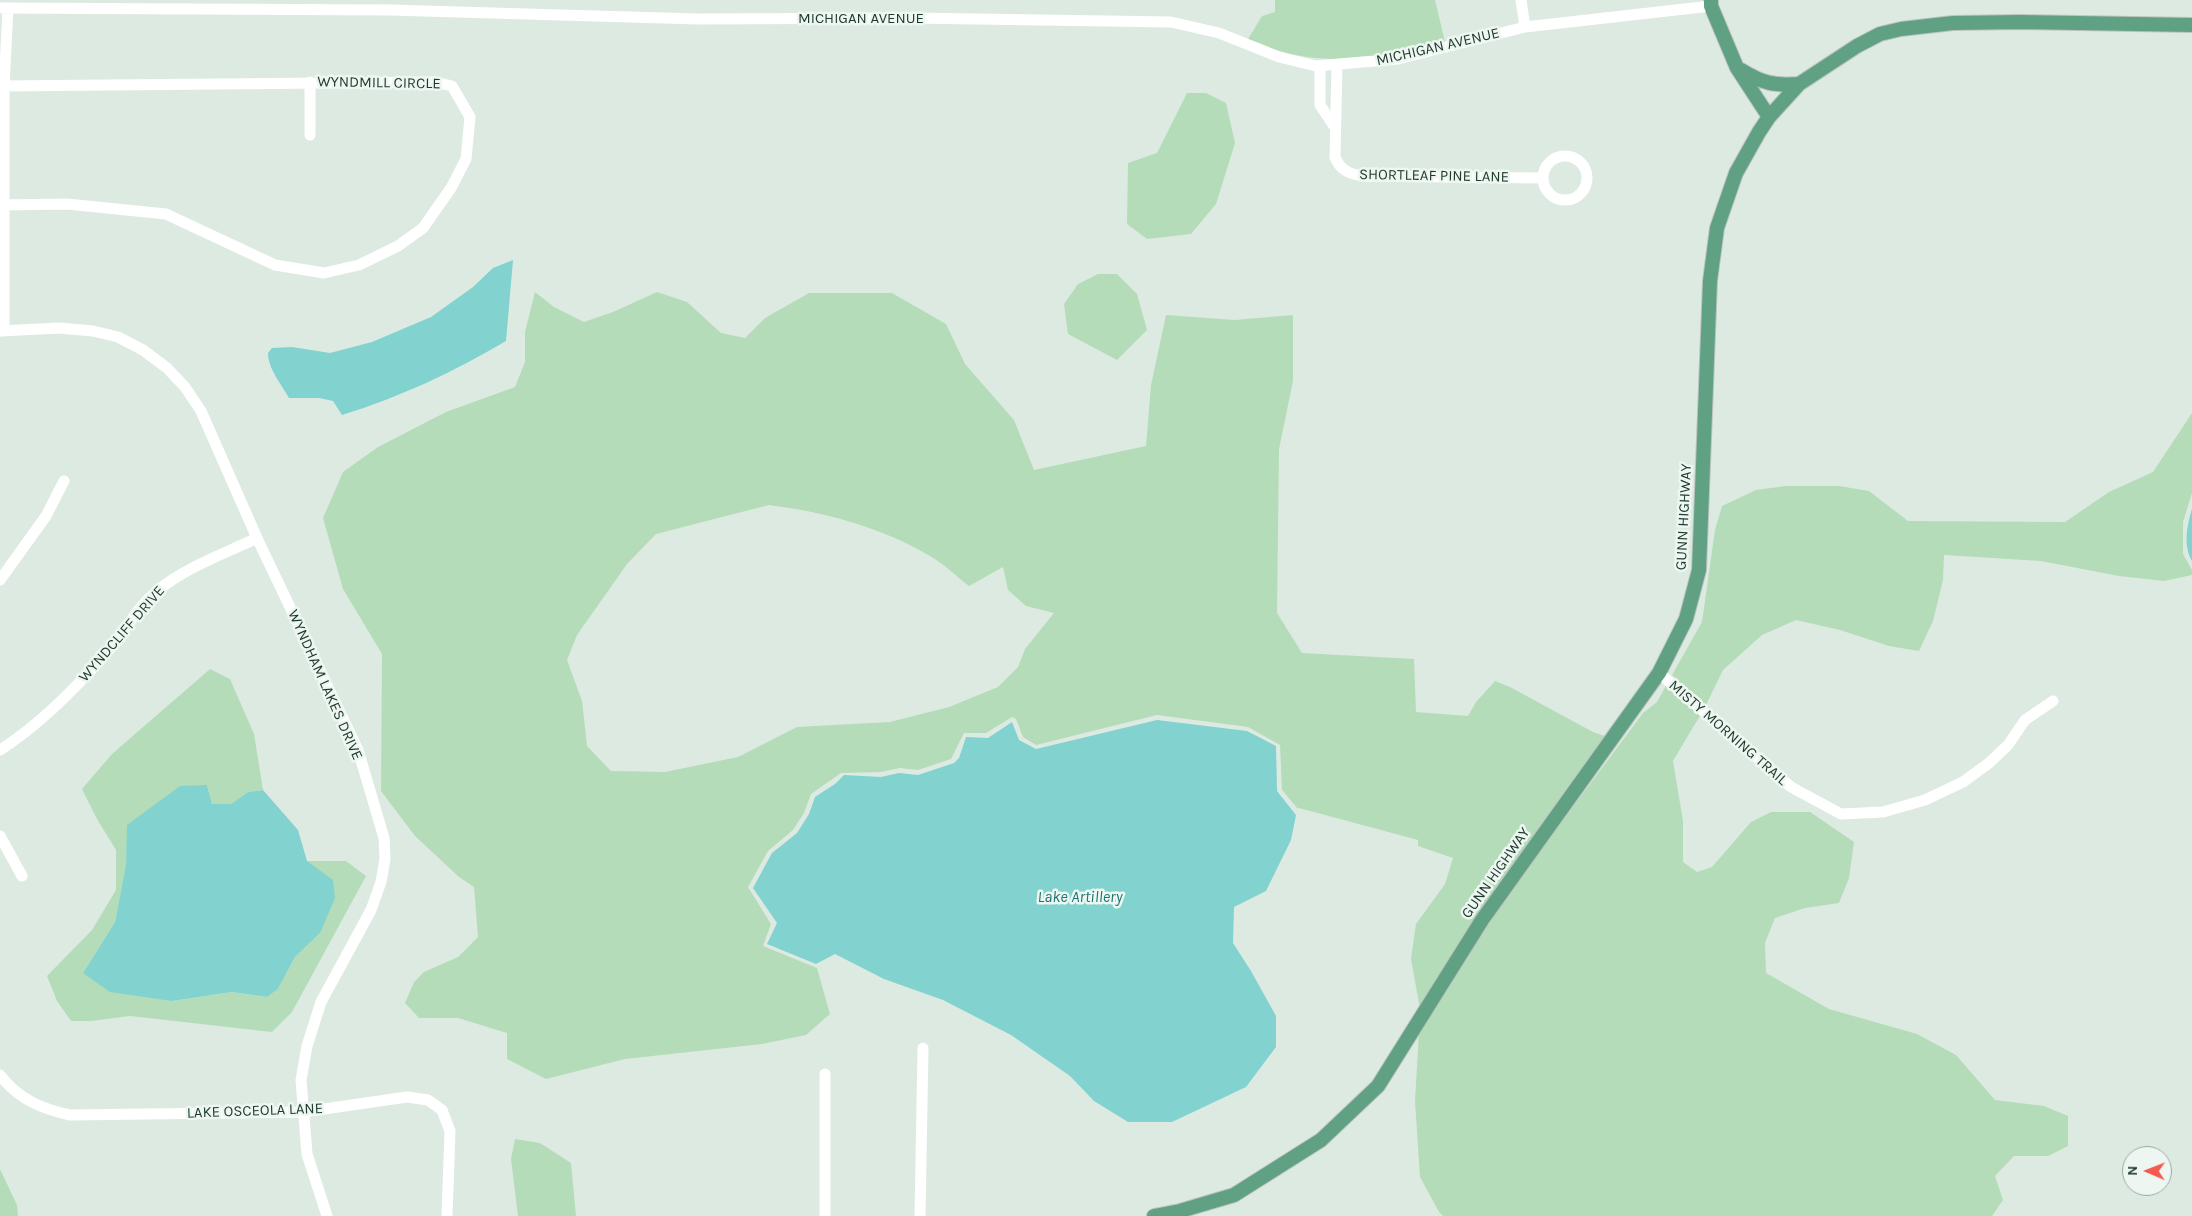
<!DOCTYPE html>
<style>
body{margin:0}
#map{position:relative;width:2192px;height:1216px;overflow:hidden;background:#ddeae2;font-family:Karla,sans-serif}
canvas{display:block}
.north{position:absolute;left:2122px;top:1146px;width:50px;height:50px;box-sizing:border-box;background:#edf6f0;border:1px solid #9aaaa2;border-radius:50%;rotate:271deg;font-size:14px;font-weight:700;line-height:20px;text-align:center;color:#1e392d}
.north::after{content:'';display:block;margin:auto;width:18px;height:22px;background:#f6594e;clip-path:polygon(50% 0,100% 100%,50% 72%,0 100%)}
</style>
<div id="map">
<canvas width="2192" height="1216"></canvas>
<div class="north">N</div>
</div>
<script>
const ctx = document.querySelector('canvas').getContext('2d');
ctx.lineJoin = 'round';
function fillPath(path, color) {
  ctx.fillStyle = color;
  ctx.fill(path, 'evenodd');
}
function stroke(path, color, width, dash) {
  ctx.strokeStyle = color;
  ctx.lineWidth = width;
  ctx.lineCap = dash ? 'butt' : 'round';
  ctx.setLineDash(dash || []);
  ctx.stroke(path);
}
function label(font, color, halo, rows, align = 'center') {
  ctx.font = font + ' Karla,sans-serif';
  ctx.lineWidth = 5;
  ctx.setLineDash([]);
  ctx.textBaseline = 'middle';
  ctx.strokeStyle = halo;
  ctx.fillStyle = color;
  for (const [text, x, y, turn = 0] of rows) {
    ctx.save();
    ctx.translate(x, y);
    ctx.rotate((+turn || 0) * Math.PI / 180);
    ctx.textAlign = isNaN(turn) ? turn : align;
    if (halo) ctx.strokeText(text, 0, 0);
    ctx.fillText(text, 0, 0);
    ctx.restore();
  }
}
fillPath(new Path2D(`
 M1275 0H1435L1445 42C1396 54 1346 65 1296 55 1279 52 1264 45 1248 39L1262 16 1275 12Z
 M1187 93H1206L1226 103 1235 143 1216 204 1191 234 1147 239 1127 224 1128 163 1157 153Z
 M1098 274H1117L1137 294 1147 330 1117 360 1068 334 1064 304 1078 284Z
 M535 292 554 307 584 322 613 312 657 292 687 302 721 333 745 338 765 318 809 293H892L946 324 965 364 1014 420 1034 470 1146 446 1151 385 1166 315 1235 320 1293 315V381L1279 449 1277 613 1302 653 1414 659 1416 712 1468 716 1476 702 1495 681 1510 687 1593 732 1608 737 1420 1009 1411 959 1416 924 1445 884 1453 858 1418 846V840L1299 808 1298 809 1282 790 1280 745 1248 727 1157 715 1036 745 1023 737 1016 719 1012 717 986 733H964L951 759 918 770 900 768 881 772 841 773 811 794 804 813 793 830 768 851 748 887 771 924 763 946 817 968 830 1014 806 1035 762 1044 625 1059 546 1079 507 1059V1033L458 1018H419L405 1003 414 982 424 972 458 957 478 937 474 887 459 877 415 836 381 791 382 654 343 589 323 518 343 472 378 447 446 412 515 387 525 362V332ZM769 505C824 512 881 527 930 556 944 564 956 576 969 586L1003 567 1008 590 1026 606 1054 613 1025 649 1018 667 998 687 949 707 890 722 797 727 738 757 665 772 611 771 587 746 582 701 567 660 577 635 627 564 656 534Z
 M2192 413V493L2183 522V554L2192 570V575L2164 581 2119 576 2041 561 1944 555 1943 580 1933 621 1919 651 1889 646 1840 630 1796 620 1762 635 1723 670 1706 705 1672 675 1702 622 1715 530 1722 506 1756 490 1786 486H1839L1869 491 1908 521 2065 522 2109 492 2153 472Z
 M210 669 230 679 254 734 263 790 248 792 231 804H212L207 785 128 825 126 866 115 922 83 973 172 1001 232 992 267 997 278 989 295 957 320 933 307 861H346L366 876 292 1012 272 1032 130 1016 91 1021H71L57 1001 47 976 92 930 116 890V850L97 819 82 789 112 754Z
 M1667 684 1701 714 1673 761 1683 821V862L1697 872 1712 867 1751 822 1771 812H1810L1854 842 1849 878 1839 903 1805 908 1775 918 1765 943 1766 973 1829 1009 1917 1034 1956 1055 1995 1100 2044 1106 2068 1116V1146L2048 1156H2014L1995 1176 2003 1200 1992 1216H1443L1439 1212 1420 1177 1415 1101 1419 1031 1487 922 1643 713 1657 702Z
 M515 1139 540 1143 571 1163 576 1216H518L511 1159Z
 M0 1169 17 1205 18 1216H0Z`), '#b5dcb8');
fillPath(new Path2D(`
 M513 260 506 341C454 372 400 397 342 415L333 401 319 398H289C282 385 268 369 268 353L272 348 292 347 330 353 372 342 431 317 473 287 493 268Z
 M2192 509V561C2183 546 2187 525 2192 509Z
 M1157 720 1247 731 1276 746 1277 791 1296 815 1291 840 1266 891 1234 907 1233 943 1251 971 1276 1016V1047L1246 1087 1172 1122H1128L1094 1101 1070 1076 1011 1035 943 1000 884 979 835 954 816 964 767 944 777 923 753 888 772 853 797 833 809 814 815 797 835 784 844 775 881 777 899 773 918 775 954 763 959 758 966 737 988 738 1012 722 1019 740 1036 749Z
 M207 785 212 804H231L248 792 263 790 298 830 307 861 333 880 335 898 320 933 295 957 278 989 267 997 232 992 172 1001 110 992 83 973 115 922 126 865 127 825 180 786Z`), '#82d2cf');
const major = new Path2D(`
 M1711 0V6L1737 68 1769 117
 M1741 70C1762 83 1774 86 1799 84
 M1154 1216 1180 1211 1234 1195 1321 1140 1378 1086 1482 920 1659 673 1686 619 1699 570 1710 281 1717 228 1736 173 1759 132 1769 117 1799 84 1857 46 1880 34 1901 29 1953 23 2020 22 2192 25`);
stroke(major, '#bcc4c0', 16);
stroke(new Path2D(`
 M1521 0 1525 27
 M0 8 390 10 698 19 911 18 1171 22 1219 33 1279 57 1316 66 1398 59 1525 27 1711 6
 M1337 65 1335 157C1340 170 1349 174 1363 176L1543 178
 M1320 66V105L1334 126
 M310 82V135
 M0 86 435 82 452 86 470 117 466 159 451 188 423 228 398 246 359 265 324 273 275 265 166 214 67 204 0 205
 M1543 178a22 22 0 1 1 44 0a22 22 0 1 1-44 0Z
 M0 331 59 328 93 331 118 337 143 350 167 368 185 387 201 411 257 538 358 750 384 838 385 859 381 882 371 910 321 1002 307 1046 301 1080 307 1154 327 1216
 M4 331V87L8 8
 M0 580 46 516 64 481
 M1659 673 1791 787 1841 814 1883 812 1925 800 1963 782 1989 763 2008 745 2025 720 2053 701
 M0 750C41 724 77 687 109 650 124 632 139 605 157 591 186 567 224 554 257 538
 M0 836 22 876
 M0 1075C18 1099 42 1109 70 1115L303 1112 407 1097 428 1100 442 1110 450 1131 447 1216
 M825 1216V1074
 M920 1216 923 1048`), '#fff', 11);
stroke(major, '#60a184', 14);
label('15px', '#1e392d', '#edf6f0', [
 ["MICHIGAN AVENUE",861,19],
 ["MICHIGAN AVENUE",1438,47,-13],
 ["WYNDMILL CIRCLE",379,83,1],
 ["SHORTLEAF PINE LANE",1434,176,1],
 ["GUNN HIGHWAY",1684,517,-87],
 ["WYNDCLIFF DRIVE",122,634,-49],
 ["WYNDHAM LAKES DRIVE",325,685,66],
 ["MISTY MORNING TRAIL",1728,733,41],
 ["GUNN HIGHWAY",1496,873,-55],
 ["LAKE OSCEOLA LANE",255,1111,-2]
]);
label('italic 16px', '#187675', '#edf6f0', [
 ["Lake Artillery",1080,897]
]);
</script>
